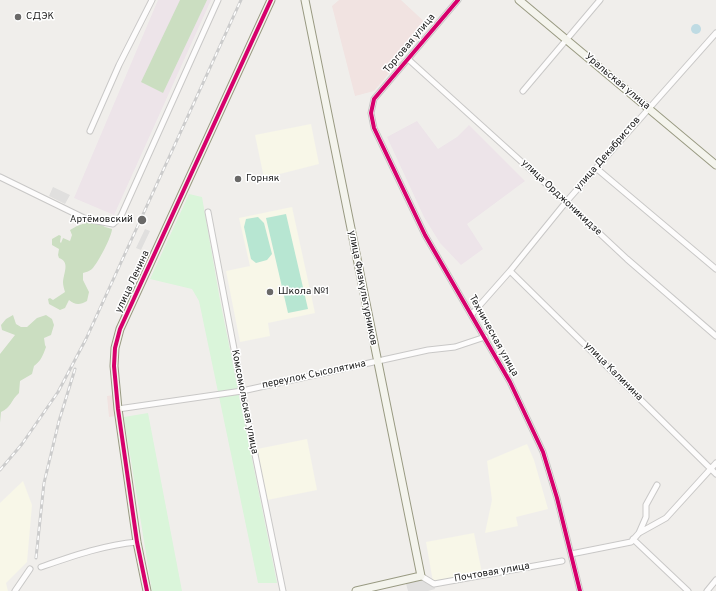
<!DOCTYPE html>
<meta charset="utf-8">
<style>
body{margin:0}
canvas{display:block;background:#f0eeeb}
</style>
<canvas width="716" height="591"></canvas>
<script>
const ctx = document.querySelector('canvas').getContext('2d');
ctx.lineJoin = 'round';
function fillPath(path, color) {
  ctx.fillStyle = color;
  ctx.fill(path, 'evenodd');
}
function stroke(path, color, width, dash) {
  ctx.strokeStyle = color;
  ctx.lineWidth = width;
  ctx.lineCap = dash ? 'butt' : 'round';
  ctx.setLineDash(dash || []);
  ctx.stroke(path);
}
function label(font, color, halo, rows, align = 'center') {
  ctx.font = font + ' Overpass,sans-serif';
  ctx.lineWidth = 3;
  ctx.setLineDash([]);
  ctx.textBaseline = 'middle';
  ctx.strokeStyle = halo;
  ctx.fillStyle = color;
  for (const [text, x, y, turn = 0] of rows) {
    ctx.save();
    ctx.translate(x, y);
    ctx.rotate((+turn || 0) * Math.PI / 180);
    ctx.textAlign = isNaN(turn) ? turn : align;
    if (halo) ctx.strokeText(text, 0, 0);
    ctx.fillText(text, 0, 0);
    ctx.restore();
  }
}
fillPath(new Path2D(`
 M339 0H401L429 26 374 91 355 96 332 6Z
 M114 395 116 416 109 417 107 396Z`), '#f1e3e1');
fillPath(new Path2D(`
 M158 0H211L114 215 74 198Z
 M417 121 438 149 457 137 469 125 525 181 467 224 483 249 461 265 440 243 424 217 387 137Z`), '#ede4e9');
fillPath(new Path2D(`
 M311 124 319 164 264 178 255 135Z
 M292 207 315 313 268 323 270 336 240 342 226 271 250 266 239 218Z
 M307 439 317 490 267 500 257 449Z
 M527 444 534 460 548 509 516 517 518 526 485 533 492 500 487 461Z
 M23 481 32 505 27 562 6 583 8 591H0V503Z
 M474 533 482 573 433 582 426 542Z`), '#f8f7e8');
fillPath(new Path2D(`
 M180 0H207L163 93 141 82Z
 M88 222 94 224H100L105 227 112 229C112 236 98 263 92 269 90 271 86 272 83 273V280L89 292 87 301C80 305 75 305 69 300L65 308 60 310 49 304 48 299 50 298 53 300 65 292C64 289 63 285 63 282 64 272 70 262 59 258L58 255 59 249 52 245V239L59 235 61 236 60 242 61 243 63 238 70 241 72 235 70 230 77 226Z
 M13 315 16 324 21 327H27L37 318 46 315 52 319 54 325 51 335 44 338 45 345 46 347C43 355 41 361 34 366L32 374 20 381 19 393C11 400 11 408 1 412L0 423V354L15 335 2 330 1 325 6 319Z`), '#cbdec1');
fillPath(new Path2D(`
 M189 194 202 197 220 300 277 583H258L199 301 192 289 150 279Z
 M148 413 182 591H152L124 417Z`), '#daf5da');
fillPath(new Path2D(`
 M286 214 308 309 288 313 266 218Z
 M258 217 264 223 272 254 267 260 256 263 251 259 244 227 246 219Z`), '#b7e6d2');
fillPath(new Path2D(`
 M53 187 70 195 65 204 49 196Z
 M145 229 150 231 141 250 136 248Z
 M421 576 434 584 435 589 428 591H408L405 580Z`), '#e0dfde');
fillPath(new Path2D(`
 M691 29a5 5 0 1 1 10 0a5 5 0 1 1-10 0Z`), '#bfdbe3');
const street = new Path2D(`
 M458 0 374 99 371 113 374 128 425 235 510 382 543 452 557 498 580 591
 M408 59 566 202 627 259 716 336
 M523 91 600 0
 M90 131 119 65 152 0
 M596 168 716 269
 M0 177 86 219 113 224 121 216 218 0
 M208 212 242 391 283 591
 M510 271 716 474
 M472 314 510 271 566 202 716 33
 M118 409 242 391 428 350 455 347 485 337
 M639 533 646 517V505L657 485
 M633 539 688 591
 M571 554 631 542 639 533 666 518 716 463
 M41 567C73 556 104 545 137 542
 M421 576 434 584 562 561
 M15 591 30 569
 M707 591 716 580`);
const secondary = new Path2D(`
 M305 0 421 576 356 591
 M519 0 716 165
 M147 591 137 542 118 409 114 366 115 348 120 329 271 0`);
stroke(street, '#c9c8c7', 7);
stroke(secondary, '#999a82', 9);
stroke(street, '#fdfcfc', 5);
stroke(secondary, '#f4f4ed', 7);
const rail = new Path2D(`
 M0 470 22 444 58 392 86 339 241 0
 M36 558 44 483 59 421 75 369`);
stroke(rail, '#ccc', 3);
stroke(rail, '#fff', 1.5, [4.5]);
stroke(new Path2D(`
 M458 0 374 99 371 113 374 128 425 235 510 382 543 452 557 498 580 591
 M147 591 137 542 118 409 114 366 115 348 120 329 271 0`), '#d6006c', 4);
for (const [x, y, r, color] of [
 [18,17,4,"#6a6968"],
 [238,179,4,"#6a6968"],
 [142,220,5,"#6a6968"],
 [270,292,4,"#6a6968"]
]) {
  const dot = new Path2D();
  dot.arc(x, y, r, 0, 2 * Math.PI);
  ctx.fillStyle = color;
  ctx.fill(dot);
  stroke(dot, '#fff', 1.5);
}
label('10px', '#222', '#fff', [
 ["СДЭК",26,17],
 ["Горняк",246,179],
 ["Артёмовский",133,220,"right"],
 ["Школа №1",278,292]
], 'left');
label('10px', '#222', '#fff', [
 ["Торговая улица",410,44,-50],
 ["Уральская улица",617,82,40],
 ["улица Декабристов",608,154,-49],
 ["улица Орджоникидзе",561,198,43],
 ["улица Ленина",133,282,-65],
 ["улица Физкультурников",362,288,79],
 ["Техническая улица",493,336,61],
 ["улица Калинина",613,372,45],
 ["переулок Сысолятина",314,375,-12],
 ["Комсомольская улица",244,402,79],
 ["Почтовая улица",492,573,-10]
]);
</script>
